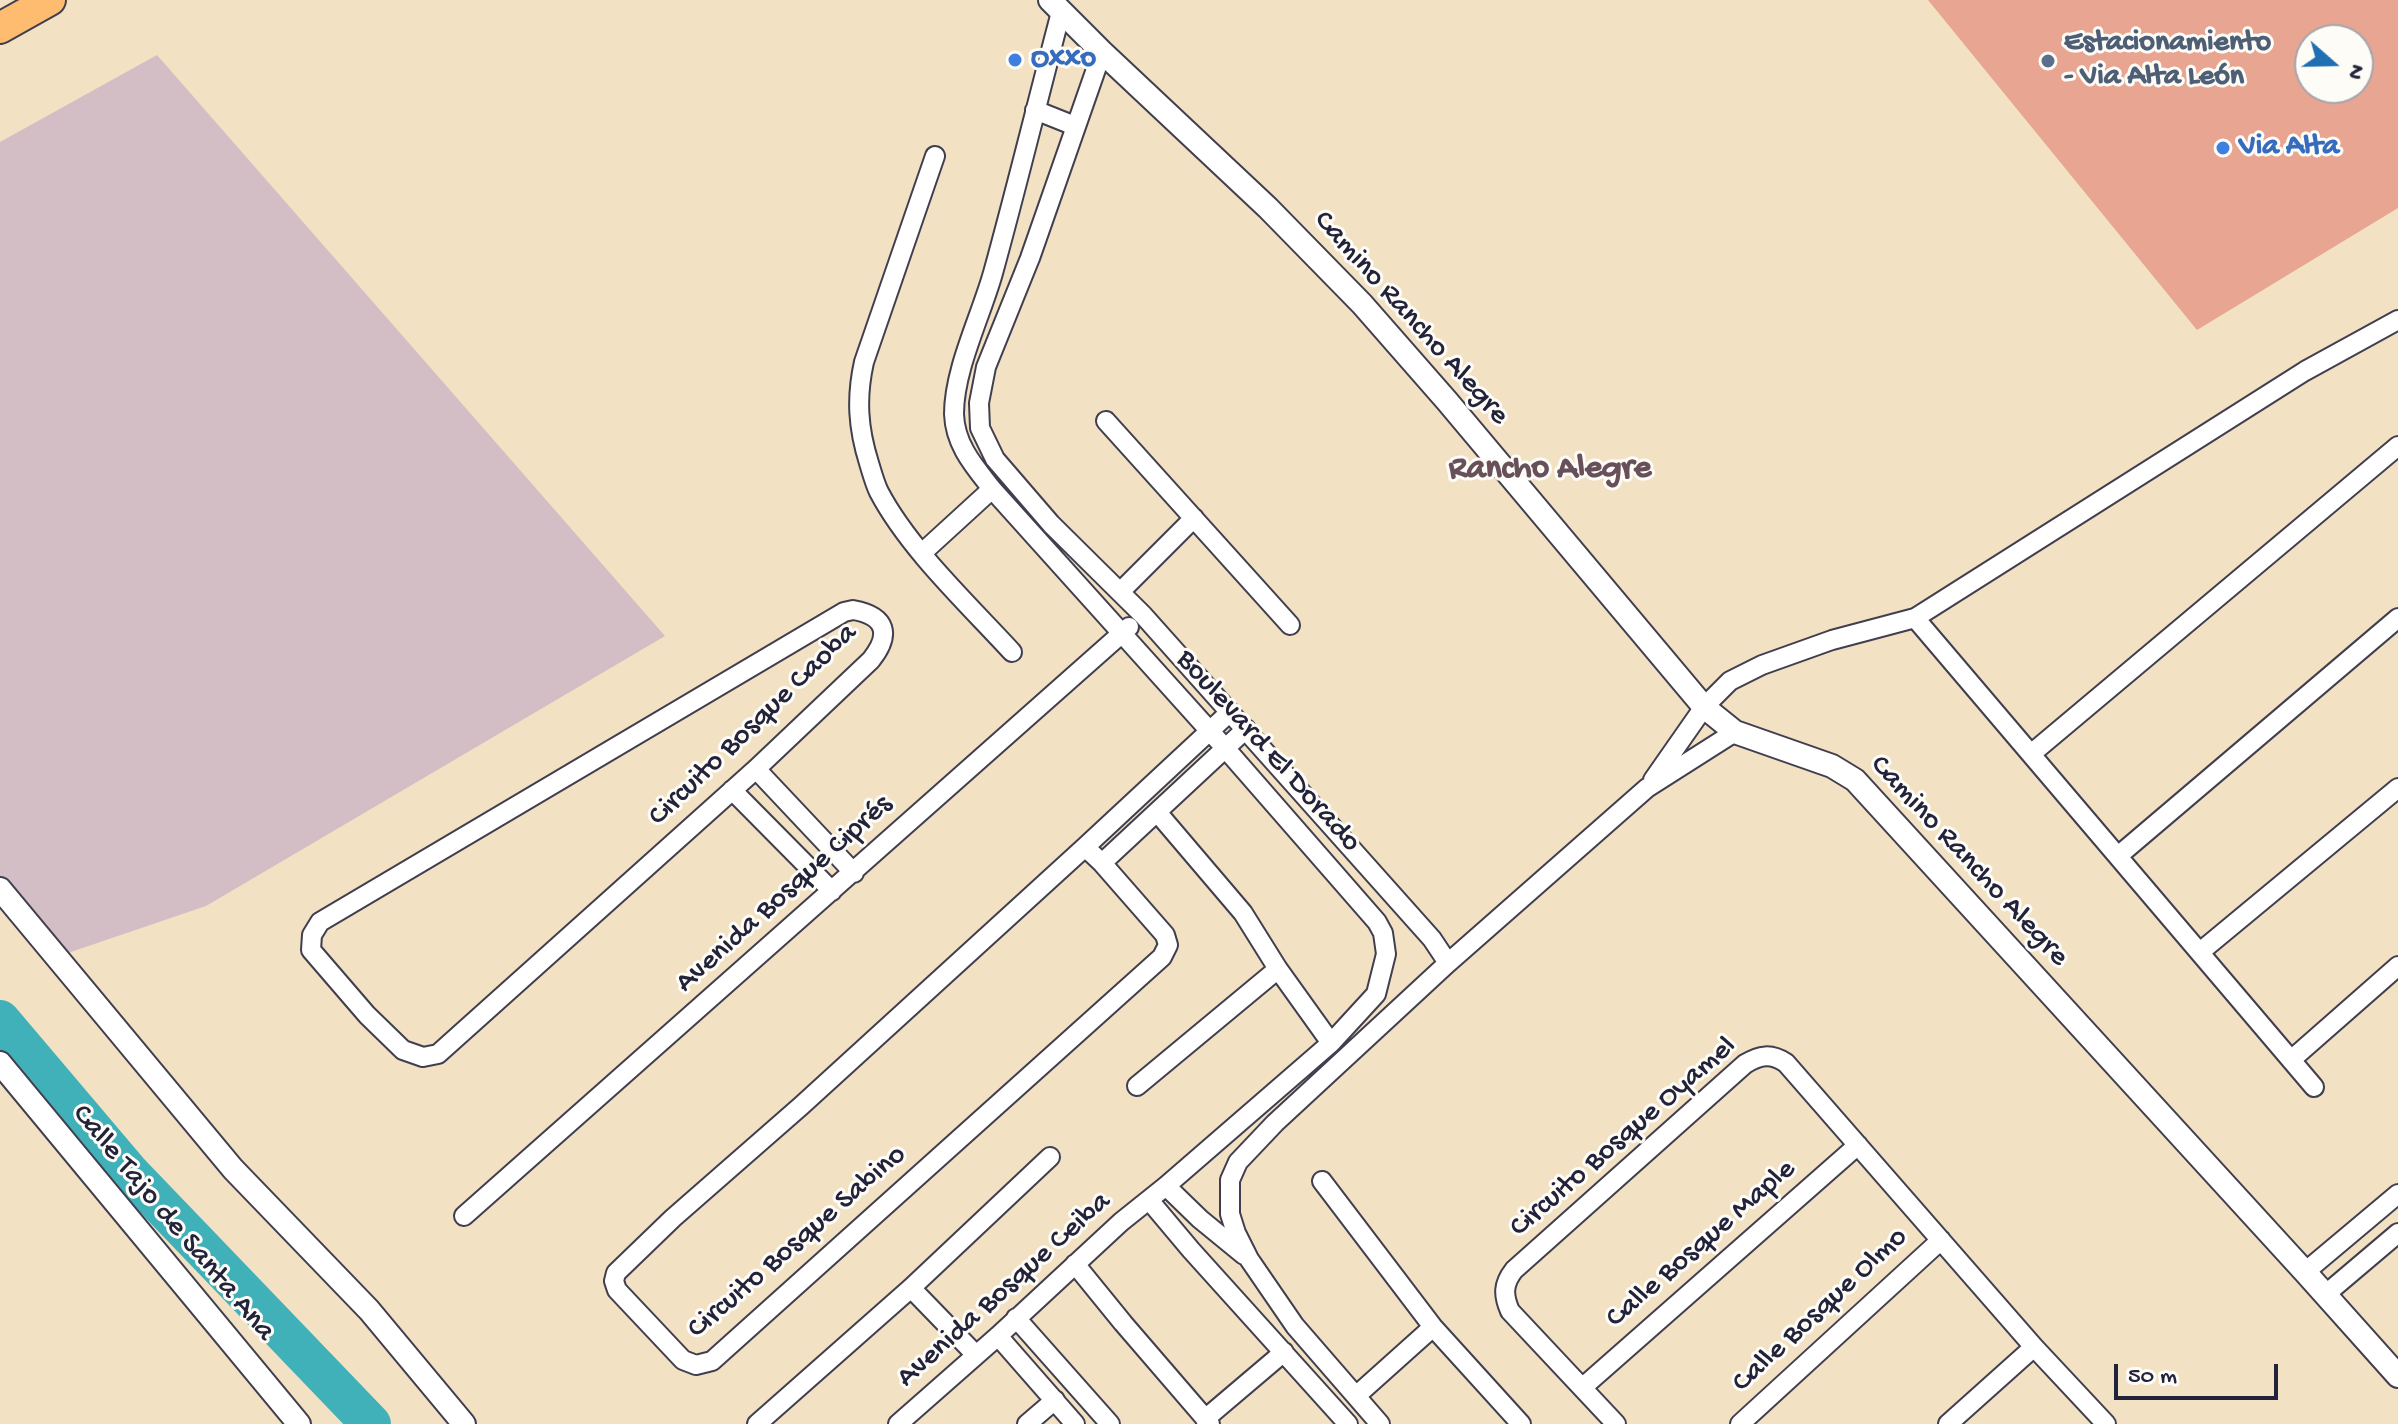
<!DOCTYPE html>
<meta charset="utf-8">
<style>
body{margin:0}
#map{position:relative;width:2398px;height:1424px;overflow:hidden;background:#f2e1c3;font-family:"Gochi Hand",sans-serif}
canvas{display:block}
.north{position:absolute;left:2294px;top:24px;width:80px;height:80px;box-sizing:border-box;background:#fdfcf7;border:2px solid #a5a5ac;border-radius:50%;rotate:110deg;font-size:22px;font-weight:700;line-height:32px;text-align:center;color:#22223b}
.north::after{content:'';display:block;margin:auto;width:28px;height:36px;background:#1f6fb2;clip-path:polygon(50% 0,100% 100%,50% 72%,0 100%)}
.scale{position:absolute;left:2114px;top:1364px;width:164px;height:36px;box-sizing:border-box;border:4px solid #22223b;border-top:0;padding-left:10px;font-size:24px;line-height:28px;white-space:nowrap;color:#22223b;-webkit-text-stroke:6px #fdfcf7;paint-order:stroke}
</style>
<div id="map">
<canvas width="2398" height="1424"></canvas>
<div class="north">N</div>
<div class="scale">50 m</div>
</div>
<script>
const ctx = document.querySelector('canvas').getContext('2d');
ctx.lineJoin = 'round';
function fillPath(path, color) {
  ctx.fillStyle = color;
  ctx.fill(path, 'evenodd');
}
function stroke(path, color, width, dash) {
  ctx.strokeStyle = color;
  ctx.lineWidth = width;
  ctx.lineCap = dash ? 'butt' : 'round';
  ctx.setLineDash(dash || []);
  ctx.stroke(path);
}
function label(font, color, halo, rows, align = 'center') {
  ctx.font = font + ' "Gochi Hand",sans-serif';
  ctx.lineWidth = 6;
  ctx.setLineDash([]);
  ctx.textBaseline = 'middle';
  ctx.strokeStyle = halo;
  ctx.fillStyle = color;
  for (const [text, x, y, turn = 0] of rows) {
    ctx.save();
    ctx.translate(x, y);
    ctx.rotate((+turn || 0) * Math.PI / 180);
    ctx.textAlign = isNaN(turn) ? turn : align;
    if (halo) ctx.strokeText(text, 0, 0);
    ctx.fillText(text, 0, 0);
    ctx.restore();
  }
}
fillPath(new Path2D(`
 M157 55 665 636 206 906 62 955 0 882V142Z`), '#d2bec4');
stroke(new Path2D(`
 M0 1020 128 1171 371 1424`), '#40b0b9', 40);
fillPath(new Path2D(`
 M1928 0H2398V208L2197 330ZM2310 40H2358V88H2310Z`), '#e8a591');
const minor = new Path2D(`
 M1102 52 1030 258 986 367 979 403 980 428 995 459 1051 524 1143 615 1432 939 1448 963
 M1035 110 1075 126
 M935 156 864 362C856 398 858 428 869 463 872 473 875 484 879 492 909 549 968 604 1012 652
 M1106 421 1290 625
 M922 553 992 489
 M1120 592 1194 518
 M853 610C887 616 891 635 871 660L756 769 438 1054 423 1057 403 1050 367 1015 311 950 312 935 320 922 844 612Z
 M1915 618 2314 1087
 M2031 754 2398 446
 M756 769 854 873
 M1653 780 1704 707 1730 681 1762 665 1832 640 1915 618 2305 371 2398 320
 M732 790 832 891
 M1157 812 1243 913 1278 969 1331 1043
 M1085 847 1102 863 1165 935 1168 945 1162 957 712 1361 696 1365 683 1360 617 1290 614 1281 616 1273 673 1218 801 1106 1085 847 1230 712
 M2118 856 2398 618
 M1102 863 1246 729
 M2200 952 2398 788
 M2291 1060 2398 966
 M1137 1086 1278 969
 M1322 1181 1433 1327 1521 1424
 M1166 1186 1200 1219 1244 1255
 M1149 1200 1191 1250 1348 1424
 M464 1216 1129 627
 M1075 1264 1123 1323 1210 1424
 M2305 1272 2398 1194
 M911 1288 976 1355
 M2326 1294 2398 1233
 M1016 1318 1110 1424
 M998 1336 1075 1424
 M1583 1387 1858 1145
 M1356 1396 1433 1327
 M1205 1419 1284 1352
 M757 1424 911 1288 1050 1157
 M898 1424 998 1336 1121 1222 1166 1186 1331 1043 1376 994 1386 954 1383 933 1377 922 1226 749 992 489C974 466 955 445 954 414 954 369 981 316 993 273 1017 186 1038 99 1061 12
 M1027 1424 1055 1400
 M1380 1424 1295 1326 1249 1259 1236 1233 1230 1214V1180L1238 1162 1275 1123 1448 963 1647 788 1735 732
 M1616 1424 1510 1311C1503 1295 1503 1284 1514 1270L1745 1064C1760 1055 1771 1053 1786 1063L2034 1347 2106 1424
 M1740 1424 1941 1240
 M1948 1424 2034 1347`);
const tertiary = new Path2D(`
 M1050 0 1102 52 1268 208 1362 304 1447 401 1704 707 1735 732 1832 766 1855 780 2305 1272 2398 1376
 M0 889 233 1169 369 1310 464 1424
 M0 1063 299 1424`);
const trunk = new Path2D(`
 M0 28 50 0`);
stroke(minor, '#413f4f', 22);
stroke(tertiary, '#413f4f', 26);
stroke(trunk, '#413f4f', 34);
stroke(minor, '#fff', 18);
stroke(tertiary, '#fff', 22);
stroke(trunk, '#fdbc6f', 30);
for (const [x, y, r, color] of [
 [1015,60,8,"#3f7fe0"],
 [2048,61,8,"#5c6f8a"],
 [2223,148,8,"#3f7fe0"]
]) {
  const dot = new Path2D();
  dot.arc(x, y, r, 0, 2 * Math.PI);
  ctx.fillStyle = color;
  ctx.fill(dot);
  stroke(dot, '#fdfcf7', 3);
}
label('bold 30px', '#4e5e75', '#fdfcf7', [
 ["Estacionamiento",2064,44],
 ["- Via Alta León",2064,78]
], 'left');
label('bold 30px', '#366cbe', '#fdfcf7', [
 ["Oxxo",1031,60],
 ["Via Alta",2239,148]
], 'left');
label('30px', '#22223b', '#fdfcf7', [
 ["Camino Rancho Alegre",1410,319,48],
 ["Circuito Bosque Caoba",754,726,-44],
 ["Boulevard El Dorado",1267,752,48],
 ["Camino Rancho Alegre",1968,862,47],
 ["Avenida Bosque Ciprés",785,895,-42],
 ["Circuito Bosque Oyamel",1624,1138,-41],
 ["Calle Tajo de Santa Ana",172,1224,50],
 ["Circuito Bosque Sabino",798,1243,-41],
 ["Calle Bosque Maple",1702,1245,-41],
 ["Avenida Bosque Ceiba",1005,1291,-42],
 ["Calle Bosque Olmo",1821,1311,-43]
]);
label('bold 34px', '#675059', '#fdfcf7', [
 ["Rancho Alegre",1550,471]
]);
</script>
